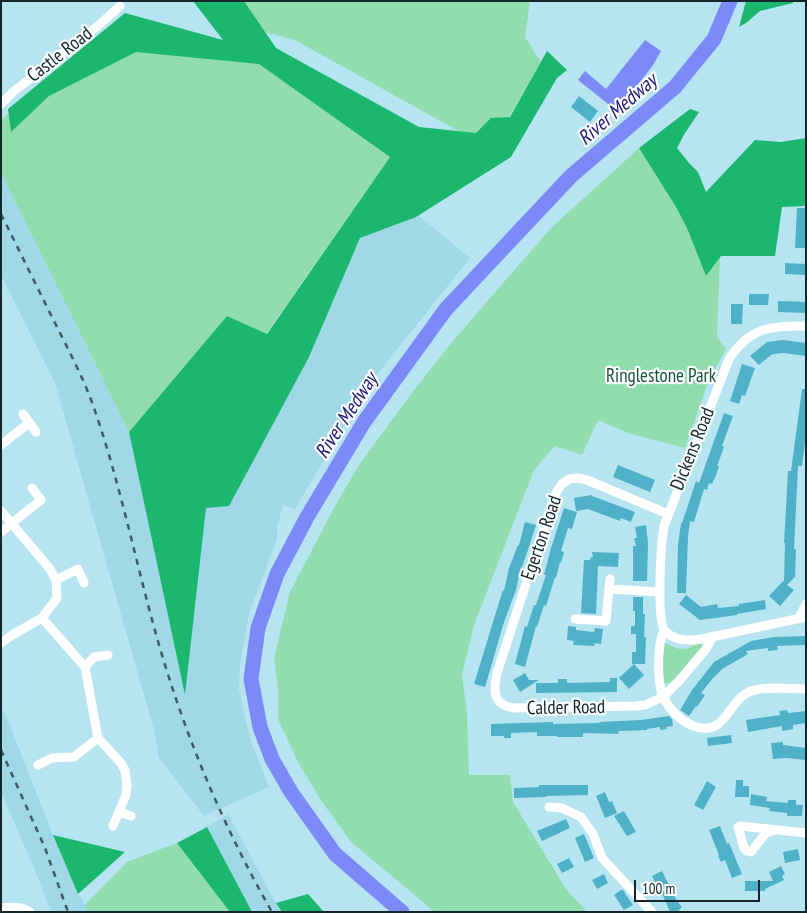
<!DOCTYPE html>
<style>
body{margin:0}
#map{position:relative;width:807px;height:913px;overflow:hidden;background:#b6e5f1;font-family:"PT Sans Narrow",sans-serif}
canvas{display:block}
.frame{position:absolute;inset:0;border:2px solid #13262a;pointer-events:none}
.scale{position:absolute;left:634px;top:880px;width:126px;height:22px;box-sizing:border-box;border:2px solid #13262a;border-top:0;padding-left:6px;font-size:15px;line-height:18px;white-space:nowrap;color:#13262a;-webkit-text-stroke:4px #f9fdff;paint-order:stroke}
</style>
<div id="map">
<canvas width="807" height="913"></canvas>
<div class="frame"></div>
<div class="scale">100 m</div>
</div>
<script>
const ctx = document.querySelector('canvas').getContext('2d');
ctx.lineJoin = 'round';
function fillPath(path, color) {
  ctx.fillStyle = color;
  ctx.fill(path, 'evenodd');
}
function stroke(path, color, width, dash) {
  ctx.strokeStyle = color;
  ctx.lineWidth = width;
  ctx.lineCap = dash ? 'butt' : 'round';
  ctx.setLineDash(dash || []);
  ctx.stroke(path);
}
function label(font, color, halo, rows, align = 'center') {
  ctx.font = font + ' "PT Sans Narrow",sans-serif';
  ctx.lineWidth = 4.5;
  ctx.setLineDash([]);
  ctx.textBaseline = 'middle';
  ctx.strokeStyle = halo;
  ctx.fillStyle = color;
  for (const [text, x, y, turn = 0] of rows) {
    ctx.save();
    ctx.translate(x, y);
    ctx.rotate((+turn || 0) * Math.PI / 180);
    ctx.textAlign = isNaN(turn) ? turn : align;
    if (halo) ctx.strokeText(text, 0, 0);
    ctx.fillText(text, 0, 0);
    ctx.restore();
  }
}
fillPath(new Path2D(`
 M1 173 129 432 185 693 206 508 309 357 360 238 411 209 470 258 367 387 295 509 283 505 277 528V539L249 614 240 664 239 690 250 739 269 787 204 816 159 758 154 730 55 383 1 275Z
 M1 707 7 718 53 835 78 894 85 905 127 862 177 843 230 912H51L34 868 1 792Z
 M228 814 276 903 282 912H245L207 827Z`), '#a1d8e7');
fillPath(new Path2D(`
 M244 1H530L525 37 541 62 509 117 491 119 476 134 460 132 295 40 265 32Z
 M125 13 156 30 276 48 390 157 266 334 227 316 129 432 1 173V120Z
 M639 148 676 207 687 228 706 276 720 256 717 337 726 349 709 380 685 448 628 433 598 420 582 455 555 446 534 470 474 625 462 674 467 713 469 775H510L513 802 566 889 587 912H435L351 842 322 802 299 764 278 719V688L274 658 290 592 335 506 359 465 411 394 452 342 497 290 551 228Z
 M664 643C671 645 677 650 685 649 691 648 695 644 701 643L702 647 672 682 667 684 663 682V647Z
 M177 843 230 912H88L85 905 127 862Z`), '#92ddad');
fillPath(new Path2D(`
 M193 1H244L276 48 419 127 476 133 491 118 510 117 547 51 567 70 557 78 511 157 416 217 360 238 309 357 229 506 206 508 185 695 129 432 227 316 267 334 390 157 259 64 136 52 49 96 11 132 8 109 125 13 223 40Z
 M746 1H793V3L760 11 746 23 739 27Z
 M690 109 699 112 685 133 677 148 689 163 698 172 706 192 755 140 781 142 806 138V206L782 207 775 256H721L706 276 687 228 676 207 639 148Z
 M207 827 252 912H230L177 843Z
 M53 835 125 852 78 894Z
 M308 894 324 912H282L276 903Z`), '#1bb76e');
fillPath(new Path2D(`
 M645 40 661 51 653 65 628 98 630 101 618 112 578 80 585 71 606 89Z`), '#7b8af7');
stroke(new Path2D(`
 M402 912 335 854 291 792 272 759 260 727 251 679 258 628 277 574 307 517 364 422 446 309 571 176 675 87 714 39 730 1`), '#7b8af7', 15);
fillPath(new Path2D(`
 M579 96 598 111 590 122 571 107Z
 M797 208H806V248H795Z
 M785 263 806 264V275L785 274Z
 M749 294H769L768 305H749Z
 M778 301 806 302V313L778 312Z
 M731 304H743L742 324H731Z
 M783 340 806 343V356L784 353 774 354 771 355 759 365 750 356 767 342Z
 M742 364 755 368 745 396 742 395 739 404 730 401Z
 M802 389H806V434L802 466H798L794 549H796L795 577 787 585 794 590 780 606 769 596 783 581H784L785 543H784L788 471H791Z
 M724 413 733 416 722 446 724 447 717 466H719L716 475 712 484 709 483 707 490 704 489 694 522 690 521 688 537 686 593H677L678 545 681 523H682L696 481 699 483Z
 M618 465 655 480 650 492 613 477Z
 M592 495V496L635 512 631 522 621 518 620 521 588 509 576 511 574 498Z
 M564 508 577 512 572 529 568 528 561 551 564 552 561 563 560 562 556 578 555 577 546 606 544 605 537 627 536 626 525 667 515 664 525 626 527 627 534 605H536L546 575H544L551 548Z
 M525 522 536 525 530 544 522 567H521L516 590 504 622 485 687 474 684 497 609 503 590 504 591 509 568 518 545H519Z
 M646 525 648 543 647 581H633V546H636L634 538H637L635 527Z
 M592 552 619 553 618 567 598 566 596 614 581 613 584 560H590L591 557H593Z
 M686 595 701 607 717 604 718 608 739 606V604L765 600 766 609 737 614V615L700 620 679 604Z
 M633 597H643V614H645L644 637H646L645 664H632V652H636V634H631V626H635V611H633Z
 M568 626 576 627V630L594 632 595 628 603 629 601 644 595 643 594 646 573 645 574 641 567 640Z
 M806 636V645L777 646 778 650 768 651V648L746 651 748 654 722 669 713 678 701 693 705 695 697 707 696 706 689 716 680 710 692 690 714 662 751 641 774 637Z
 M634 664 644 675 629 689 619 678Z
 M525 673 529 680H539L520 692 513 680Z
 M610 678H617V692L536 693V683H558V679H567V683L610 682Z
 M787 710 788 713 806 711V723L793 725V729L782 731V726L748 732 746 720 780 715 779 711Z
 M669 716 672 719 673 726 666 727 667 729 660 730V727L647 729V730L618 731 619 734 583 733V737H557V736H537V732L511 733V738H504V736H491V724L553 722V724L600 723 599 722 641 720Z
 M731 735 732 743 708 746 707 738Z
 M783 742V745L806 748V760L787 758 773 759 771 743Z
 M736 780H743V786H749V797H735Z
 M707 781 716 787 703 810 694 805Z
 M539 785H588V795L546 796V797L514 798V788L539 787Z
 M605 792 609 802 612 801 617 813 605 818 596 796Z
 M751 794 767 797 766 801 788 803V800H796V805H803L802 816H787V813L769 811 770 808 750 805Z
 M624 811 636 832 627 836 614 816Z
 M566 819 570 828 542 841 537 831Z
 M720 826 727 844 729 843 742 874 732 878 725 860 721 862 718 856 719 855 709 830Z
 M584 834 594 858 585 862 575 838Z
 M798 849 800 860 785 863 783 852Z
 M569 858 574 867 562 873 557 864Z
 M781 866 785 874 782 876 784 880 765 889V891H745V881H773L769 872Z
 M662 871 677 901 682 907 677 912H670L661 891 660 892 652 876Z
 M604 874 608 883 597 889 592 880Z
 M621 890H623L633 905 624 910 614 895Z`), '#4eb1c8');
stroke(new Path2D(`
 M1 104 13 92 99 25 120 6
 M806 326C770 326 750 327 729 359L664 526C661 543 656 620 665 631 675 642 690 641 702 639L806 617
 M23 414 36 432
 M1 445 29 423
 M1 511 50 569 56 580 57 598 42 618 12 635 1 643
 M668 514 587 480 578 478 569 479 562 484 557 491 551 507 497 673C493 691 493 705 514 708L636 706 645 705 663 697C670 710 679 720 693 726 727 738 726 701 751 691 763 686 792 689 806 689
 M1 532 41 500 32 488
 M610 579 609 589 660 592
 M56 580 78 569 84 583
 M42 618 85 667 98 738 120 762 125 770 127 785 126 795 113 826
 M799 618 806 604
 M575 619 606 621 609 589
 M664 630C657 644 657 682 663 697L679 681 706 649 713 636
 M85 667 94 657 108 655
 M38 765 52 758 74 757 98 738
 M549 807 562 808 581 817 593 834 602 858 652 912
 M119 812 131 816
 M775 830 766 833 751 852 747 851 744 848 738 827 740 826 806 833
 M1 908C11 907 22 906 30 912`), '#fff', 9);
stroke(new Path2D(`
 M1 214C19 250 37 287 55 323 69 351 84 379 94 408 119 480 134 554 154 627 181 726 221 823 272 912
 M1 750 45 848 68 912`), '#405b61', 2.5, [6, 6]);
label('19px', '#13262a', '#f9fdff', [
 ["Castle Road",60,55,-38],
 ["Dickens Road",693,449,-68],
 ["Egerton Road",542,538,-71],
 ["Calder Road",566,708,-1]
]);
label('19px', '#1d5335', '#f9fdff', [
 ["Ringlestone Park",661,377]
]);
label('italic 20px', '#201777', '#f9fdff', [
 ["River Medway",618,110,-41],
 ["River Medway",347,416,-57]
]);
</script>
